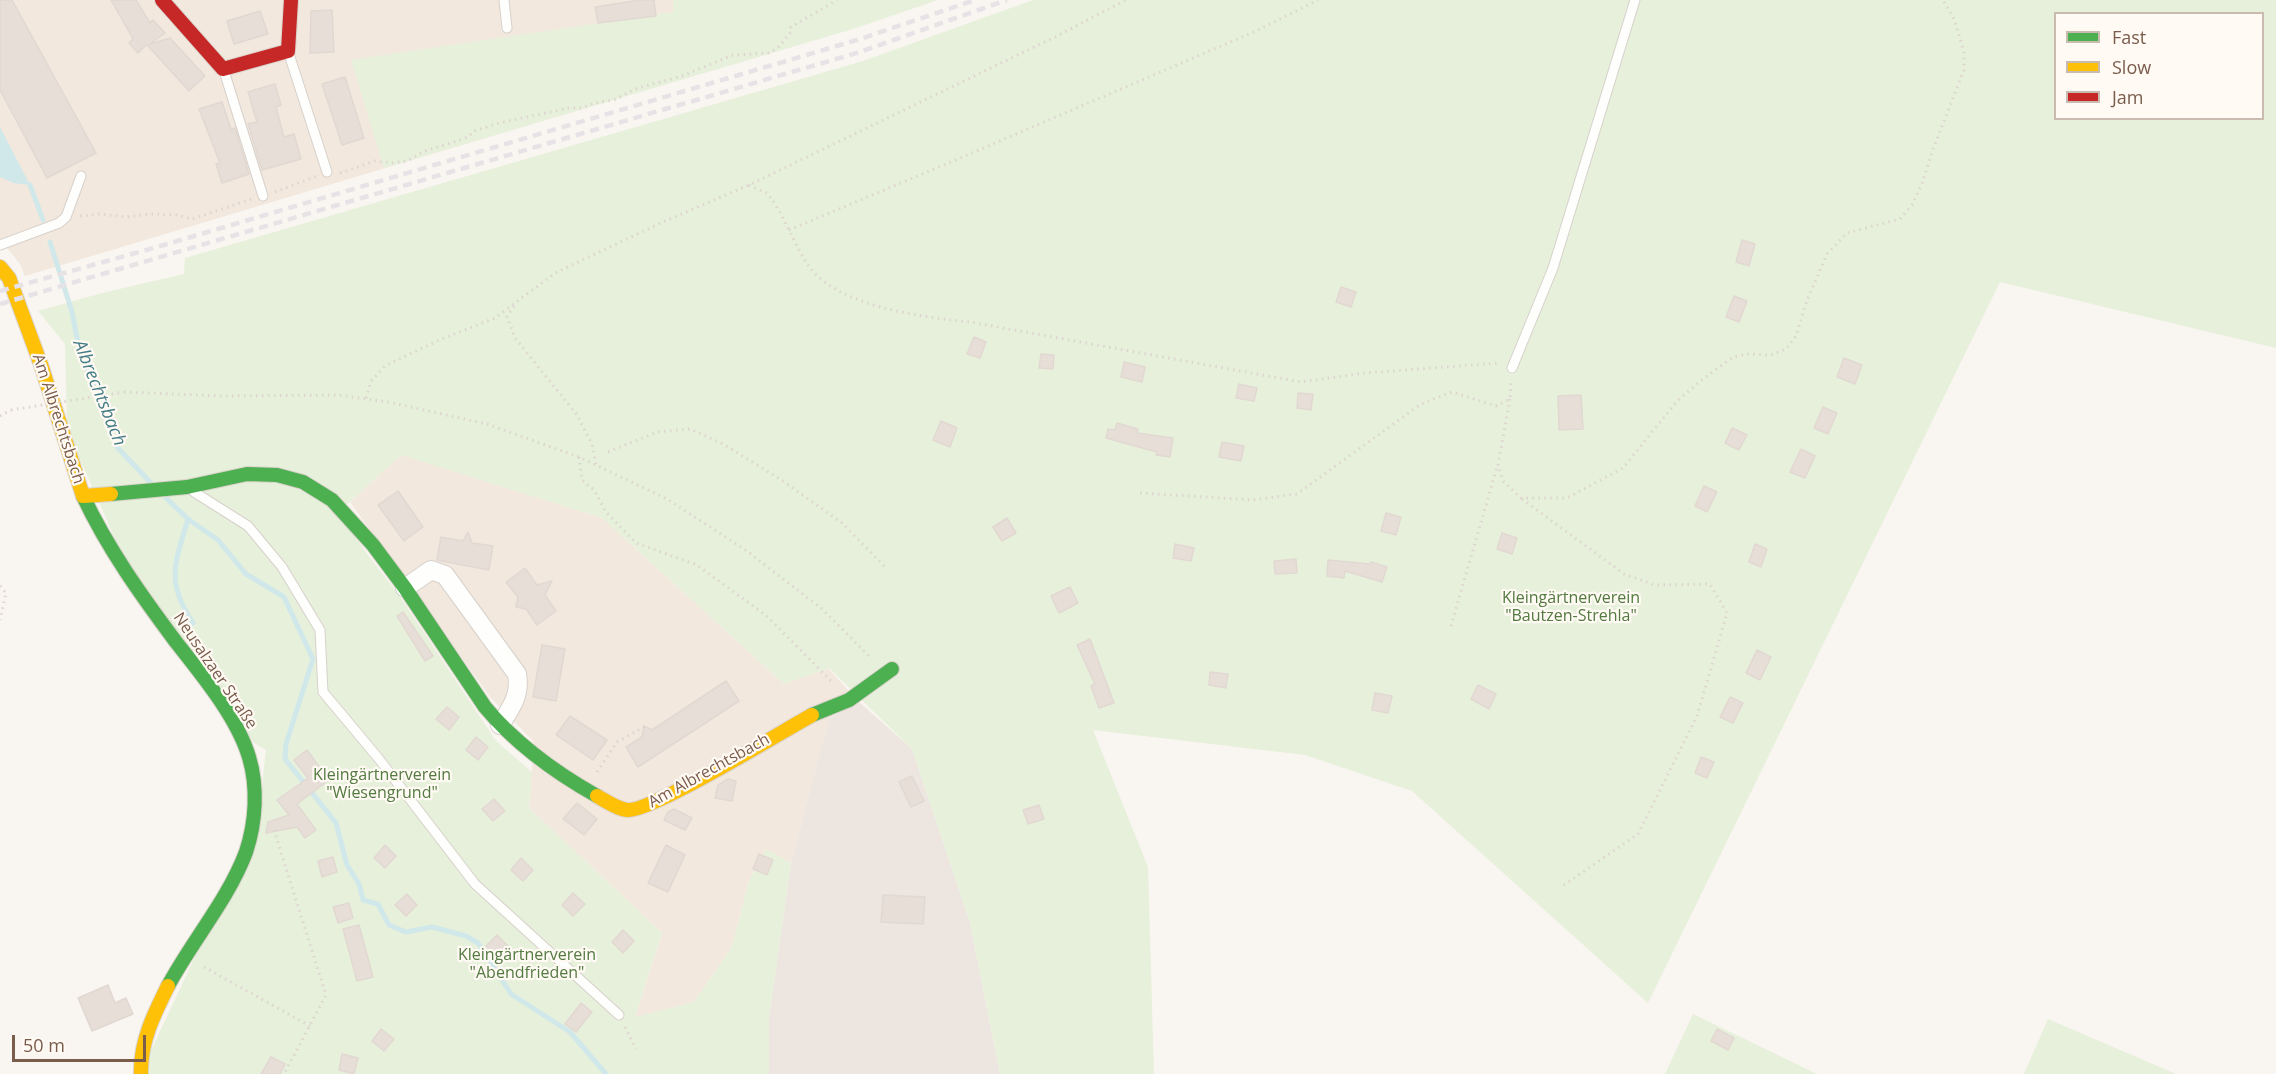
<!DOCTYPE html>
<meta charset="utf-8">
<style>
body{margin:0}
#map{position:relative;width:2276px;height:1074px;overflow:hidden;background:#f9f5f0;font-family:"Open Sans",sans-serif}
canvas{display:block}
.legend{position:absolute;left:2054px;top:12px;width:210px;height:108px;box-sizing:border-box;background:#fffaf3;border:2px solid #cabbb1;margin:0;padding:8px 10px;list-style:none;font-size:18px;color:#7a5c4d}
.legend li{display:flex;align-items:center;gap:12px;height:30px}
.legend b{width:30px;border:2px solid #cabbb1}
.scale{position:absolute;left:12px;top:1035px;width:134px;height:27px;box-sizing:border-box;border:3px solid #7a5c4d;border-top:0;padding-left:8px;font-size:18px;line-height:21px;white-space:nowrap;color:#7a5c4d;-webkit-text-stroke:4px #fffaf3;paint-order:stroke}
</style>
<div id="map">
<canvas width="2276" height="1074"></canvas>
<ul class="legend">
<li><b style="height:8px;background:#4caf50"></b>Fast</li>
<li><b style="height:8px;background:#ffc107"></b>Slow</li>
<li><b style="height:8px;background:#c62828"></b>Jam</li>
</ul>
<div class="scale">50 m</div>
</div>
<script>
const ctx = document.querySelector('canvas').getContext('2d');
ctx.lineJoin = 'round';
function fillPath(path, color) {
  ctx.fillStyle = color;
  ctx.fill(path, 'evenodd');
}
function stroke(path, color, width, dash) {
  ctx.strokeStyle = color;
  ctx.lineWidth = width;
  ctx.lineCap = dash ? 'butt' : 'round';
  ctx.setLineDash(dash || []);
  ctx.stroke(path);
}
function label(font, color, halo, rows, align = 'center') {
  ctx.font = font + ' "Open Sans",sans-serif';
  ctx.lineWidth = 4.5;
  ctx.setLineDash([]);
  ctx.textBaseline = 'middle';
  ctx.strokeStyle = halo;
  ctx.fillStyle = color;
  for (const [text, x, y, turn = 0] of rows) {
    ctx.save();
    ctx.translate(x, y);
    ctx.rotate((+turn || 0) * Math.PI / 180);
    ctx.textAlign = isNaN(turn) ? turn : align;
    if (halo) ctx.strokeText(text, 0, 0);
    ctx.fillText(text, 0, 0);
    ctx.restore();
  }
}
fillPath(new Path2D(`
 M0 0H814L669 83 25 276 20 264 0 239Z
 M401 454 602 518 784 684 828 668 858 701 829 719 791 863 766 850 749 881 732 947 694 1002 635 1018 662 933 529 808 534 742 490 697 350 502Z`), '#f2e8de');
fillPath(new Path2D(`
 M858 701 912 749 970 923 1000 1074H769V1018L791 863 829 719Z`), '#ede5e0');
fillPath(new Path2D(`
 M673 0H938L853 29 384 168 351 60 673 12Z
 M1033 0H2276V348L2000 282 1648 1003 1412 791 1305 755 1093 730 1148 867 1154 1074H1000L970 923 912 749 829 668 784 684 602 518 401 455 341 510 364 550 399 595 496 741 532 772 529 808 662 933 635 1017 694 1002 732 947 749 881 766 849 791 863 769 1018V1074H149L148 1057 258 822 266 750 254 743 128 568 67 430 65 344 38 311 102 293 184 274 185 258 863 61ZM2056 14H2262V118H2056Z
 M1693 1014 1817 1074H1665Z
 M2048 1019 2176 1074H2024Z`), '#e7f0db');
fillPath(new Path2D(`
 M0 127 30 185 13 183 0 177Z`), '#d0e8ea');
stroke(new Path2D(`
 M30 185 43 220
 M50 242 72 312 79 348 116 446 151 483
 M166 498 188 519 218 540 246 574 284 597 313 659 286 744 285 759 336 823 347 865 359 884 363 900 378 904 389 925 406 932 432 927 466 936 478 943 511 994 570 1032 606 1074
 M188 519C175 564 165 581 193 623`), '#d0e8ea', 5);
const building = new Path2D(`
 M0 0H12L96 153 47 178 0 90Z
 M111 0H136L150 23 153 20 165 33 150 44 170 38 205 76 189 91 148 46 146 45 138 53 129 43 133 39Z
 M640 0H654L656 16 598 23 595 7Z
 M332 10 334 52 310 53 311 11Z
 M260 11 268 34 234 44 227 21Z
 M345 77 364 138 342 145 322 84Z
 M275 84 281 105 276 107 284 137 294 134 301 159 262 170 248 124 257 122 248 92Z
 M222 102 231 129 235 128 249 174 222 183 216 164 220 163 199 109Z
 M1742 240 1755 244 1749 266 1736 262Z
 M1341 287 1356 292 1351 307 1336 302Z
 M1734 296 1747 301 1739 322 1726 317Z
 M974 337 986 342 980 358 967 354Z
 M1041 354 1054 355 1053 369 1039 368Z
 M1844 358 1862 365 1855 384 1837 377Z
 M1124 362 1145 367 1142 382 1121 377Z
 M1239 384 1257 388 1254 401 1236 398Z
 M1298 393 1313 394 1311 410 1297 408Z
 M1581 395 1583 429 1559 430 1558 396Z
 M1823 407 1837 413 1828 434 1814 428Z
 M941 421 957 428 950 447 933 440Z
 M1117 423 1138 429 1137 433 1173 438 1170 457 1156 455 1157 452 1106 438 1108 429 1115 430Z
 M1732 428 1747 435 1739 450 1725 443Z
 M1222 442 1244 446 1241 461 1219 457Z
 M1801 449 1815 456 1805 478 1790 472Z
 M1704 486 1717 492 1707 512 1695 506Z
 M398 491 423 527 404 541 378 505Z
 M1386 513 1401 517 1396 535 1381 531Z
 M1007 518 1016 533 1002 541 993 527Z
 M468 532 472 543 493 546 489 570 437 560 441 537 463 541Z
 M1502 533 1517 538 1512 554 1497 549Z
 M1175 544 1194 548 1191 561 1173 558Z
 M1755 544 1767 549 1761 567 1749 562Z
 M1296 559 1297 573 1275 574 1274 561Z
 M1328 560 1370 564 1371 562 1387 567 1382 582 1345 571 1344 578 1327 576Z
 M525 568 537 585 552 581 545 595 556 611 537 625 526 609 516 607 518 597 506 582Z
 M1070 587 1078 603 1059 613 1051 596Z
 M403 612 433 656 425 661 397 616Z
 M1090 639 1114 703 1099 708 1091 686 1095 684 1077 645Z
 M542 645 565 649 556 701 533 697Z
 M1757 650 1771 657 1760 680 1746 673Z
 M1210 672 1228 674 1226 688 1209 685Z
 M726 681 739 701 638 767 626 747 642 737 644 726 652 730Z
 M1478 685 1496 694 1489 709 1471 699Z
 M1375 693 1392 696 1388 713 1372 710Z
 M1730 697 1743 703 1733 723 1720 717Z
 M447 707 459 717 449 730 436 719Z
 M570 716 607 740 593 760 556 735Z
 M476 737 488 747 478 760 466 750Z
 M307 750 329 780 297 804 316 830 305 838 297 827 266 833 268 822 289 815 277 800 308 778 294 760Z
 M1701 757 1714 762 1707 778 1695 773Z
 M912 776 924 801 911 807 899 782Z
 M728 779 736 781 732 801 715 798 718 785Z
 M494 799 505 811 493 821 482 809Z
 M577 803 597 819 584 835 563 819Z
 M1039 805 1044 819 1028 824 1023 810Z
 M674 809 692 818 685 830 664 820 668 812Z
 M385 845 396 856 385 868 374 858Z
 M666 845 685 855 668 892 648 883Z
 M759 854 773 860 767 875 753 869Z
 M333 857 337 872 322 877 318 861Z
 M521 858 533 870 523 881 511 870Z
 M573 893 585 904 573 916 562 905Z
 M407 894 417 905 406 916 395 905Z
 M883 895 925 897 923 924 881 922Z
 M349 903 353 918 338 923 333 907Z
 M359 925 373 977 357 981 343 929Z
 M623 930 634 941 623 953 612 942Z
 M497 935 508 946 497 957 486 946Z
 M108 985 115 1003 126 998 133 1014 92 1031 78 998Z
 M581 1003 592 1012 576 1032 565 1024Z
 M381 1029 394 1039 384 1051 372 1041Z
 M1717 1029 1734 1038 1728 1050 1711 1041Z
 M342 1054 358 1058 354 1074 339 1070Z
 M271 1057 285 1064 280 1074H261Z`);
fillPath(building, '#e6ded7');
stroke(building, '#e2d8d2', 1.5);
const lane = new Path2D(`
 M504 0 507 28
 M288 51 327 172
 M224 71 263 196
 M0 245 59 223 66 217 81 176
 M1512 368 1553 268 1635 0
 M194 492 248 526 282 567 320 630 323 692 379 759 475 884 619 1015`);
const street = new Path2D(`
 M405 588 431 570 445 575 517 674C521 695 511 708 500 725`);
const fast = new Path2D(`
 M111 494 187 487 247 474 277 475 303 482 332 500 373 545 405 588 485 707C515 743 556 773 597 796
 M83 496C108 549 141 595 176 642 202 675 237 717 249 757 258 787 256 822 246 852 228 900 192 941 168 986
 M812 715 849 700 892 669`);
const slow = new Path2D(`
 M0 267 9 278 41 365 83 496 111 494
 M597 796C606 801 617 809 627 810 650 813 783 731 812 715
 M141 1074C140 1042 154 1014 168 986`);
const jam = new Path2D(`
 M162 0 223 69 288 51 291 0`);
stroke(lane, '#d7d1cb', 11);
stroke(street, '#d7d1cb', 20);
stroke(fast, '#d9d2cb', 16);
stroke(slow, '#d9d2cb', 16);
stroke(jam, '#d9d2cb', 16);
stroke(new Path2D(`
 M340 173 375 161 391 163 407 161 425 151 454 142 468 137 474 131 499 123 569 108H583L594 103 614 100 635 89 682 76 733 55 768 53 778 48 791 32V27L837 0
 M749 185C754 188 761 190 766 193 778 202 797 250 808 265 837 307 922 317 970 322L1301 382 1365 373 1499 363
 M275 192 317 176
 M80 216 99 214 127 217 150 214 178 215 192 219 252 199
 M789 230 951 162 1256 31 1318 0
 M514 306 507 317 515 338 577 415 592 444 596 465
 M124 392 219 396 338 395 388 402 487 424 579 457 667 499 747 551 822 609 872 659
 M366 398 371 381 385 366 439 340 495 318 555 273 663 222 749 185 1055 37 1126 0
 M1510 399 1498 465 1503 481 1521 498H1567L1623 468 1678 400 1703 379 1733 357 1748 354 1771 355 1786 349 1796 336 1807 300 1827 254 1847 233 1900 219 1912 205 1922 184 1933 149 1964 70V52L1959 35 1953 17 1943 0
 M0 416 11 410
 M608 452 657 432 690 429 723 444 780 479 842 523 886 568
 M579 457 582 480 594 490 606 512 636 543 697 565 768 617 833 683
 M1140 493 1252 500 1297 494 1421 404 1452 392 1496 406 1510 399 1511 379
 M1522 499 1624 574 1655 585 1710 584 1727 613 1697 716 1638 834 1561 887
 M0 586 6 593 0 620
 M1451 626 1497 467
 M597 772 617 742 644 727 645 730
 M274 830 326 995 284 1074
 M204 967 310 1026
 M625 1027 636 1049`), '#dcd5d0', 3, [1.5, 4.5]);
stroke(lane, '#fefefd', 9);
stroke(street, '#fefefd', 18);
stroke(fast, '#4caf50', 14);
stroke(slow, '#ffc107', 14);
stroke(jam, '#c62828', 14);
stroke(new Path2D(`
 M0 291 164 245 857 40 975 0
 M0 304 860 52 1007 0`), '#e6e3e7', 4.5, [9, 6]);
stroke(new Path2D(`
 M11 410 124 392`), '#dcd5d0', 3, [1.5, 4.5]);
label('16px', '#7a5c4d', '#fffaf3', [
 ["Am Albrechtsbach",58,419,72],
 ["Neusalzaer Straße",215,671,56],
 ["Am Albrechtsbach",709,771,-29]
]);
label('16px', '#537a41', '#fffaf3', [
 ["Kleingärtnerverein",1571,598],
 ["\"Bautzen-Strehla\"",1571,616],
 ["Kleingärtnerverein",382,775],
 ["\"Wiesengrund\"",382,793],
 ["Kleingärtnerverein",527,955],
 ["\"Abendfrieden\"",527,973]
]);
label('italic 18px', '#437c86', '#fffaf3', [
 ["Albrechtsbach",99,393,68]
]);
</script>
